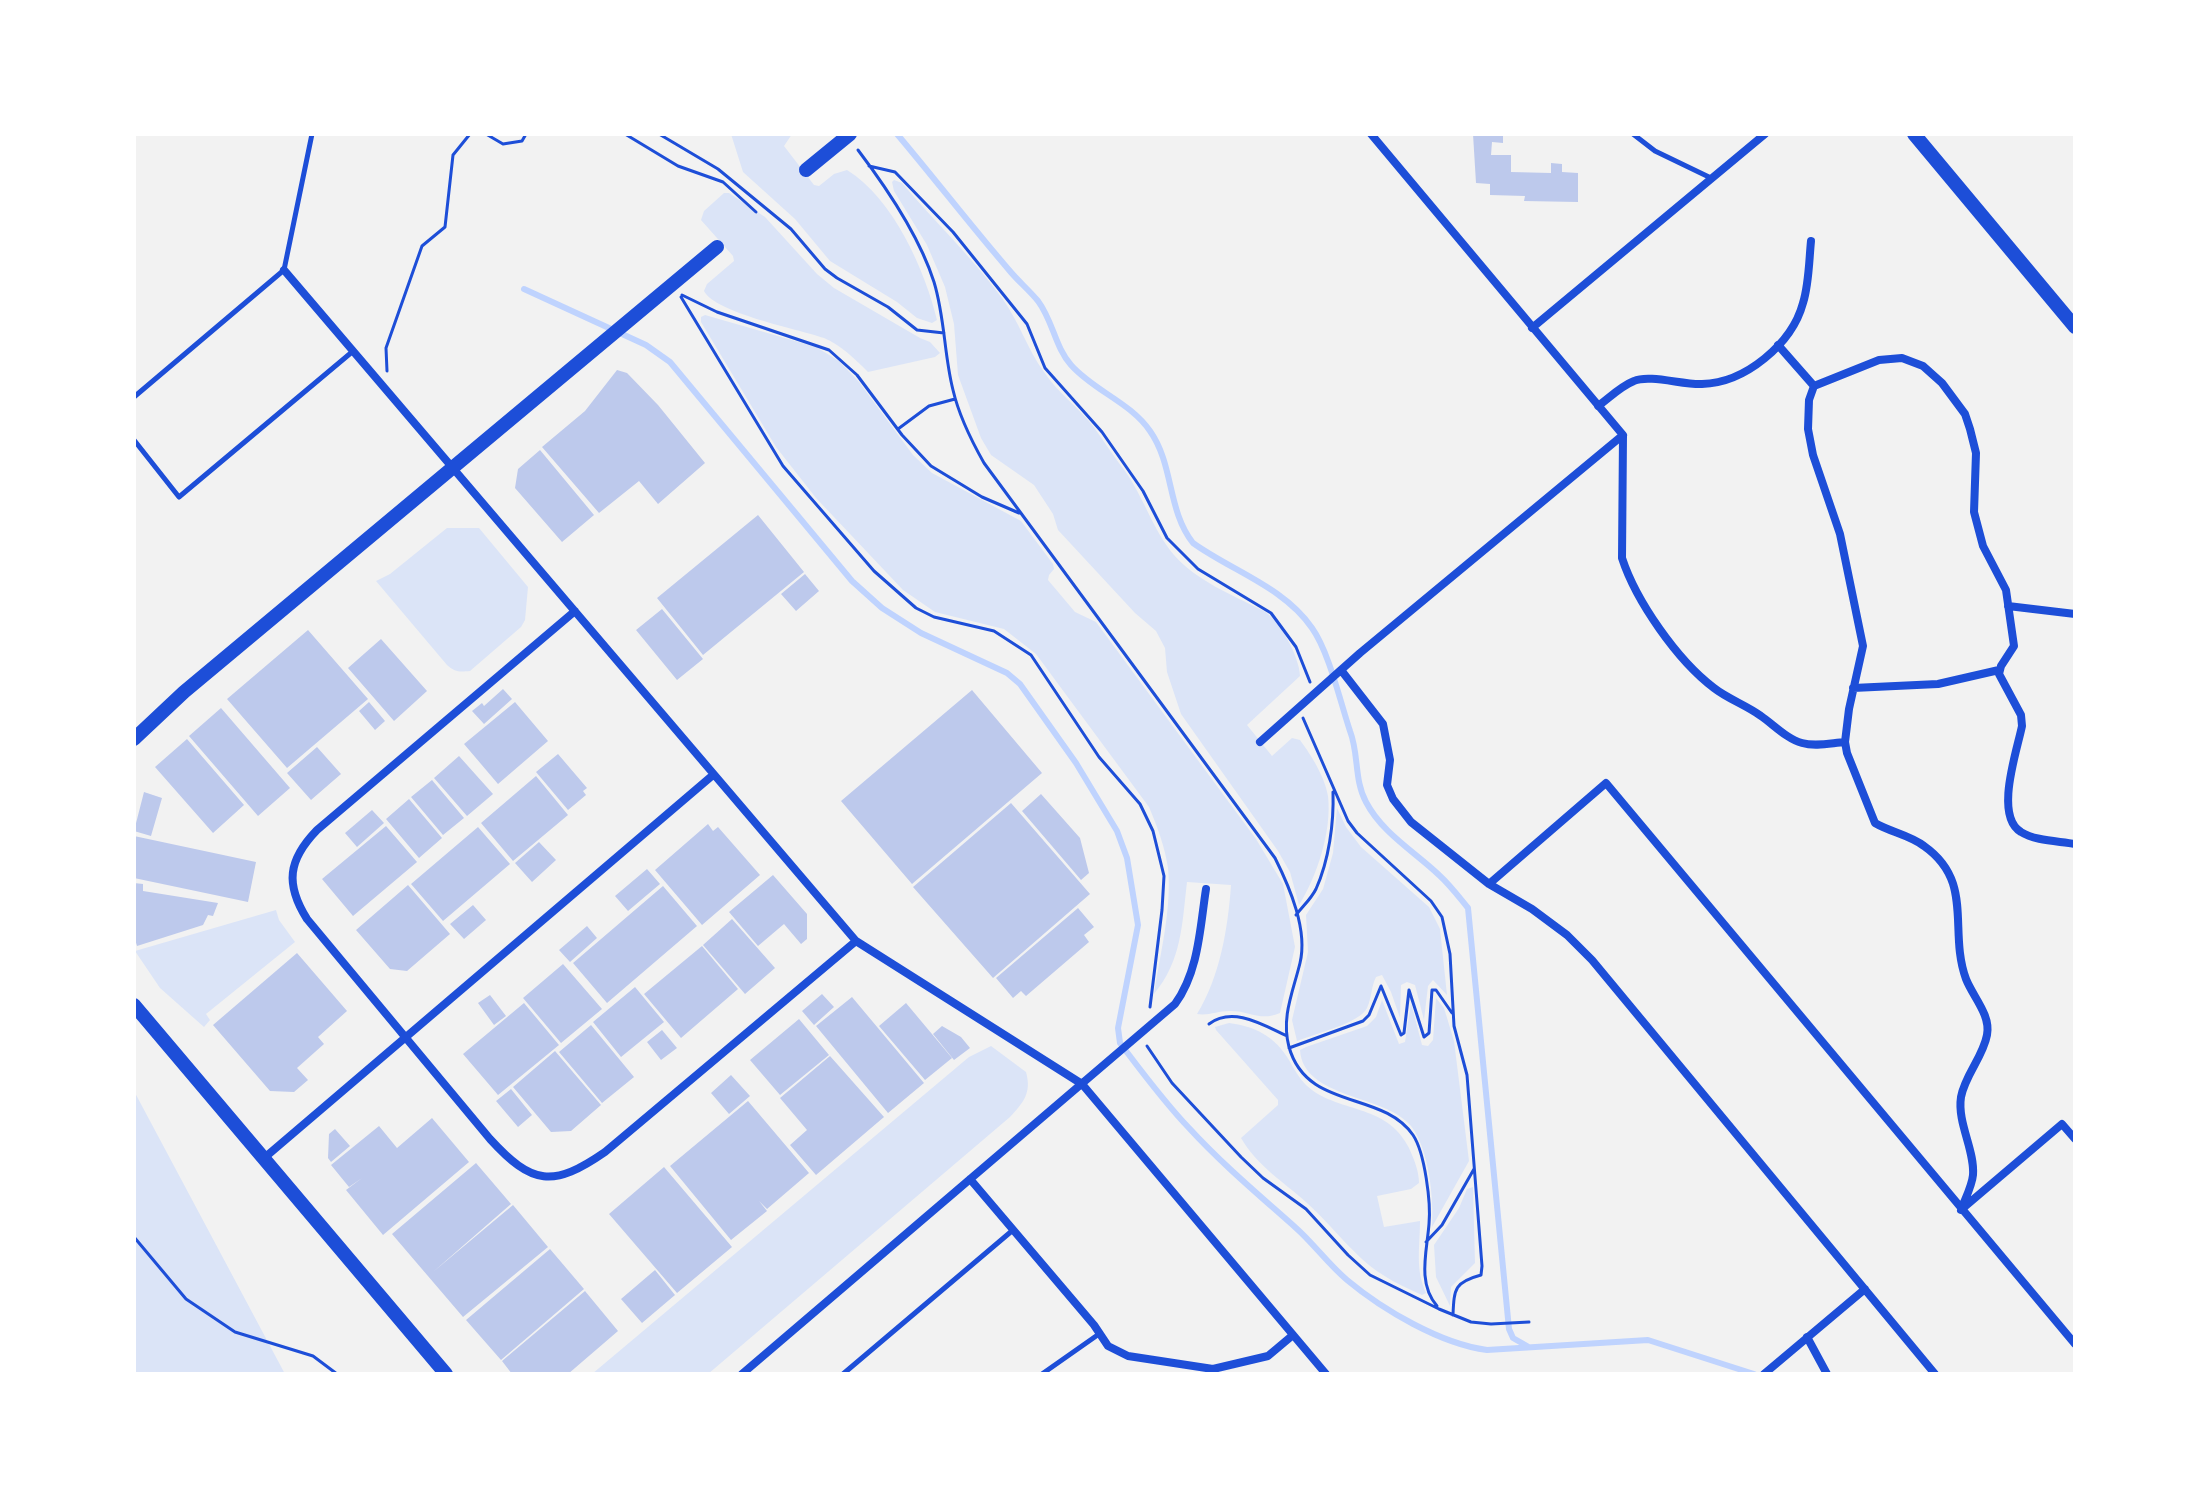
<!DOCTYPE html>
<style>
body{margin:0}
#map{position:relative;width:2209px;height:1508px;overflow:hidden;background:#f2f2f2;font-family:"PT Sans Narrow",sans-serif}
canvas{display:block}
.frame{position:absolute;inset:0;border:136px solid #fff;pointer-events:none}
</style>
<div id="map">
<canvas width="2209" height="1508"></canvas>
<div class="frame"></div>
</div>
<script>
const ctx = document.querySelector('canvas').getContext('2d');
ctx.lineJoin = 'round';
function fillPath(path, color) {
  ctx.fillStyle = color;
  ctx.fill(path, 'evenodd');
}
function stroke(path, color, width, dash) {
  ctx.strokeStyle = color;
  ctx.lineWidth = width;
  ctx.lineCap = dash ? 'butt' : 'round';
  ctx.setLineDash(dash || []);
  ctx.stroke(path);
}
fillPath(new Path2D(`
 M731 134H792L784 146 814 185 819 186 834 174 847 170C893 198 925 270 937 320L932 323 917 318 897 302 830 261 795 219 743 172Z
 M894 180 902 183C935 222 972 257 1002 298 1020 323 1027 349 1044 372 1058 393 1078 407 1093 426 1104 441 1114 457 1125 471 1144 498 1153 530 1174 555 1197 581 1232 595 1262 610 1279 618 1300 658 1300 676L1247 725 1272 756 1292 738 1300 740C1311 755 1325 777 1328 796 1332 831 1317 876 1299 905L1290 872 1278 851 1181 714 1167 672 1165 648 1156 631 1135 613 1058 530 1053 514 1034 485 991 455 981 438 958 375 954 324 945 287 927 245 894 191 892 182Z
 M724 193H729L765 217 817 274 834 288 920 338 930 342 940 353 935 357 868 372C855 359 841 345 824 338 798 329 715 313 704 291L707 284 734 261 733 256 701 220 704 211Z
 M705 315 816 347 839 361 859 382 913 455 932 473 1021 521 1053 564 1054 569 1049 575 1048 580 1075 612 1096 622 1256 839 1283 884 1295 947 1280 1013C1260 1022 1248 1010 1229 1011 1218 1011 1208 1016 1197 1014 1220 977 1228 928 1231 885L1187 882C1182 924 1182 960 1154 994 1160 954 1172 909 1168 868 1165 847 1157 826 1149 807L1036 654 1004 629 935 612 903 590 816 498 776 447 701 322V317Z
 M447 528H479L528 587 525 620 521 627 470 671C459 672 455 672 447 665L376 581 390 574Z
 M1337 808 1346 827 1361 847 1429 907 1440 929 1447 995 1433 980 1428 986 1424 1020 1415 985 1407 982 1401 985 1400 1018 1391 992 1382 975 1376 977C1371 987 1372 997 1367 1008 1360 1023 1314 1034 1297 1041L1292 1020 1308 952 1306 915 1323 889 1333 853Z
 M276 910 279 920 295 942 206 1014 210 1020 204 1027 160 988 135 951Z
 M1436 998 1444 1008 1454 1041 1469 1161 1432 1227C1434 1199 1429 1149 1411 1126 1385 1094 1303 1099 1300 1050L1306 1047 1367 1026 1376 1017 1382 1000 1399 1044 1405 1042 1411 1003 1422 1045 1428 1046 1433 1040Z
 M1229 1023C1254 1026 1275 1036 1289 1060 1294 1069 1299 1078 1306 1085 1337 1114 1386 1102 1409 1148 1414 1159 1419 1171 1419 1183L1411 1189 1377 1196 1384 1227 1420 1221C1420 1247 1415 1269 1426 1293L1422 1295C1409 1289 1395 1283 1383 1275 1354 1257 1333 1226 1307 1203 1284 1182 1257 1166 1241 1138L1278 1105V1100L1216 1030 1215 1027Z
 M991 1046 1026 1072C1032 1093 1023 1103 1010 1117L708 1374H592L969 1057Z
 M134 1091 285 1374H134Z
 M1473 1187 1475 1263 1451 1287 1450 1306 1436 1277 1434 1245 1459 1208 1467 1189Z`), '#dbe4f7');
stroke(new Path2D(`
 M897 134C935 179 971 226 1009 270 1018 281 1029 290 1038 301 1053 321 1055 347 1071 365 1094 391 1130 402 1150 431 1174 465 1167 510 1193 543 1232 571 1284 587 1312 628 1329 652 1340 701 1350 731 1359 754 1354 780 1366 802 1382 833 1415 852 1439 875 1450 885 1459 897 1468 908L1509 1329 1513 1338 1527 1346
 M524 289 646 345 670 362 852 581 882 608 921 633 1007 673 1020 684 1076 763 1117 831 1127 858 1138 925 1118 1028 1120 1043C1142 1072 1164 1102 1189 1128 1222 1164 1259 1195 1296 1228 1314 1244 1328 1264 1347 1280 1383 1310 1441 1344 1487 1350L1648 1340 1754 1374`), '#bfd3fe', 6);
fillPath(new Path2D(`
 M1473 134H1503V143L1492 142 1491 155H1511V172L1551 173V163L1562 164V172L1578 173V202L1524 201 1525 196 1490 195V184L1476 183Z
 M617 370 627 373 658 405 705 463 658 504 639 481 599 513 542 447 585 411Z
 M540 450 594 515 562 542 515 488 518 469Z
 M758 515 804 572 703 655 657 598Z
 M805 574 819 591 796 611 781 594Z
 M662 609 703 659 677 680 636 630Z
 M308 630 368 699 287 768 227 699Z
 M381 639 427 691 394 721 348 668Z
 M503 689 512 699 484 724 472 711 482 703 484 706Z
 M972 690 1042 773 912 884 841 801Z
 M369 702 385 721 375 730 359 711Z
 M515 702 548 741 498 784 464 744Z
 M221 708 290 788 258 816 189 736Z
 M187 739 244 805 213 833 155 767Z
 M317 747 341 774 311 800 287 773Z
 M558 754 587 788 583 791 586 795 568 810 536 772Z
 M459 756 493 794 467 816 434 778Z
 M536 776 568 815 513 861 481 823Z
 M432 780 464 818 443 835 411 797Z
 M144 792 162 798 151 836 134 831Z
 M1041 794 1080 838 1089 873 1081 880 1022 811Z
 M409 799 442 838 419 858 386 819Z
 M1011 803 1090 894 993 978 913 887Z
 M372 810 384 823 357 847 345 833Z
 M708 824 713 831 718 827 760 875 702 925 655 870Z
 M386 826 417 862 353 916 322 879Z
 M478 827 510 864 443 921 411 884Z
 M134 836 256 862 248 902 134 878Z
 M539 842 556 860 532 882 515 863Z
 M647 869 660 884 628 911 615 896Z
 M773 875 807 914V939L801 944 784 924 758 946 729 912Z
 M134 883 143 884V891L218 903 213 916 208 915 203 925 137 946 134 936Z
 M408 885 450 934 407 971 390 969 356 930Z
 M663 886 697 926 607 1003 573 963Z
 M473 905 486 920 464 939 450 924Z
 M1078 908 1094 927 1084 935 1089 942 1026 996 1021 991 1013 998 996 978Z
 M732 919 775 968 745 994 703 945Z
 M587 926 597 938 570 962 559 950Z
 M702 946 738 989 681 1038 644 994Z
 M297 953 347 1011 318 1037 324 1044 297 1068 308 1080 294 1092 270 1091 213 1025Z
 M563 964 602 1009 561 1043 523 998Z
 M635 987 664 1022 621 1057 593 1022Z
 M822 994 834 1007 814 1025 802 1011Z
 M490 995 506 1016 494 1025 478 1003Z
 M852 997 924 1083 888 1113 816 1026Z
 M524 1003 559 1045 498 1095 463 1054Z
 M906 1003 952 1058 925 1080 879 1026Z
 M799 1019 829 1055 780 1095 750 1060Z
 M591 1025 634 1077 602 1103 559 1052Z
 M942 1026 961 1037 970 1048 954 1060 933 1034Z
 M662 1030 677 1048 661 1060 647 1042Z
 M555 1051 601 1105 571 1131 551 1132 513 1087Z
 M830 1056 884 1117 816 1175 790 1145 807 1130 780 1098Z
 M731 1075 750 1096 729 1114 711 1093Z
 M511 1089 532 1115 518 1127 496 1101Z
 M748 1101 809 1173 767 1209 759 1201 767 1211 731 1240 670 1166Z
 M432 1118 469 1162 383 1235 346 1190 362 1178 349 1187 331 1165 379 1126 397 1148Z
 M335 1129 350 1146 331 1162 328 1158 329 1134Z
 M476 1163 511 1204 433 1272 513 1205 548 1247 463 1317 392 1234Z
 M664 1167 732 1247 677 1293 609 1214Z
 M550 1249 584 1289 501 1360 466 1320Z
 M655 1270 675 1295 642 1323 621 1299Z
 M585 1291 618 1331 568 1374H512L502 1361Z`), '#bdc9ec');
stroke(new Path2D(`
 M486 134 503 144 522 141 526 134
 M625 134 678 166 723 182 756 212
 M659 134 718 169 791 229 825 269 837 278 888 307 917 330 944 333
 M858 150C886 187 920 238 934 282 945 318 944 355 953 390 959 416 971 440 984 463L1275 858C1290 888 1308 930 1300 963 1293 992 1281 1017 1289 1047 1307 1111 1382 1090 1413 1135 1425 1153 1431 1203 1429 1224 1427 1251 1417 1283 1437 1306
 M869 166 895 172 953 232 1027 324 1045 368 1102 432 1143 491 1167 538 1198 569 1271 613 1296 647 1310 682
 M682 295 717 312 829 350 857 375 902 435 931 466 982 497 1019 513
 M681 297 783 466 874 571 916 608 934 617 994 631 1031 655 1099 757 1140 804 1153 831 1164 876 1162 910 1150 1007
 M387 371 386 348 422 246 445 227 453 155 470 134
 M898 429 929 406 955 399
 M1303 718 1348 821 1357 833 1431 901 1442 917 1450 954 1454 1026 1467 1075 1482 1266 1481 1275C1455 1282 1454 1288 1453 1315
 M1296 915C1303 906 1311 899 1316 889 1329 860 1334 823 1333 792
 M1209 1024C1233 1006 1263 1025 1287 1036
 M1147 1046 1172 1083 1241 1157 1263 1178 1306 1209 1348 1255 1370 1275 1439 1309 1471 1322 1491 1324 1529 1322
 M1289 1048 1363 1021 1369 1015 1381 986 1401 1035 1404 1033 1409 990 1424 1037 1429 1033 1432 990H1436L1452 1013
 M134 1237 186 1299 235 1332 313 1356 337 1374
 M1426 1242 1442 1225 1474 1169`), '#1d4ed8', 3);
stroke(new Path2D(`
 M1633 134 1655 151 1711 178
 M134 397 284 270 312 134
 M134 440 179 497 352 352
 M843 1374 1013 1230
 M1042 1374 1099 1334`), '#1d4ed8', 5);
stroke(new Path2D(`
 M1371 134 1623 435 1622 558C1636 601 1677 660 1714 688 1728 699 1746 705 1761 716 1774 725 1787 739 1802 743 1816 747 1831 743 1845 742
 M284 270 856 941 1082 1084 1326 1374
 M1532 328 1765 134
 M1778 345 1814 386
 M1598 406C1609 398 1621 386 1634 381 1649 374 1683 385 1702 384 1745 383 1792 344 1803 303 1809 284 1809 261 1811 241
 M2008 606 2075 614
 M575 611 317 830C288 860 285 884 307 919L490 1139C532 1185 553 1188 605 1152L856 941
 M1341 670 1383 724 1390 760 1387 785 1393 799 1411 822 1489 884 1532 909 1567 935 1592 960 1935 1374
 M1853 688 1938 684 1999 670
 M1260 742 1360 653 1623 435
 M1489 884 1606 783 2075 1344
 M263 1159 713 775
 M970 1179 1094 1325 1108 1346 1128 1356 1213 1369 1268 1356 1293 1335
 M1962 1209 2062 1124 2075 1139
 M1961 1210C1965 1199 1972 1186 1973 1175 1975 1150 1957 1123 1961 1097 1965 1075 1983 1057 1987 1035 1991 1015 1973 997 1966 979 1948 930 1975 882 1924 846 1910 835 1890 832 1875 823L1847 753 1845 742 1849 709 1863 646 1840 534 1813 455 1808 429 1809 400 1814 386 1879 360 1902 358 1923 366 1942 383 1965 414 1970 429 1976 453 1974 512 1983 546 2006 590 2014 646 2001 666 1999 674 2021 715 2022 726C2017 751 1994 816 2021 832 2035 841 2059 841 2075 844
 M1807 1337 1827 1374
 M742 1374 1175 1004C1199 971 1200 927 1206 889
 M1764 1374 1865 1289`), '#1d4ed8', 8);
stroke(new Path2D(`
 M1914 134 2075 327
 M806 170 850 134
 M134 739 184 692 717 247
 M134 1005 446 1374`), '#1d4ed8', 14);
</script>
